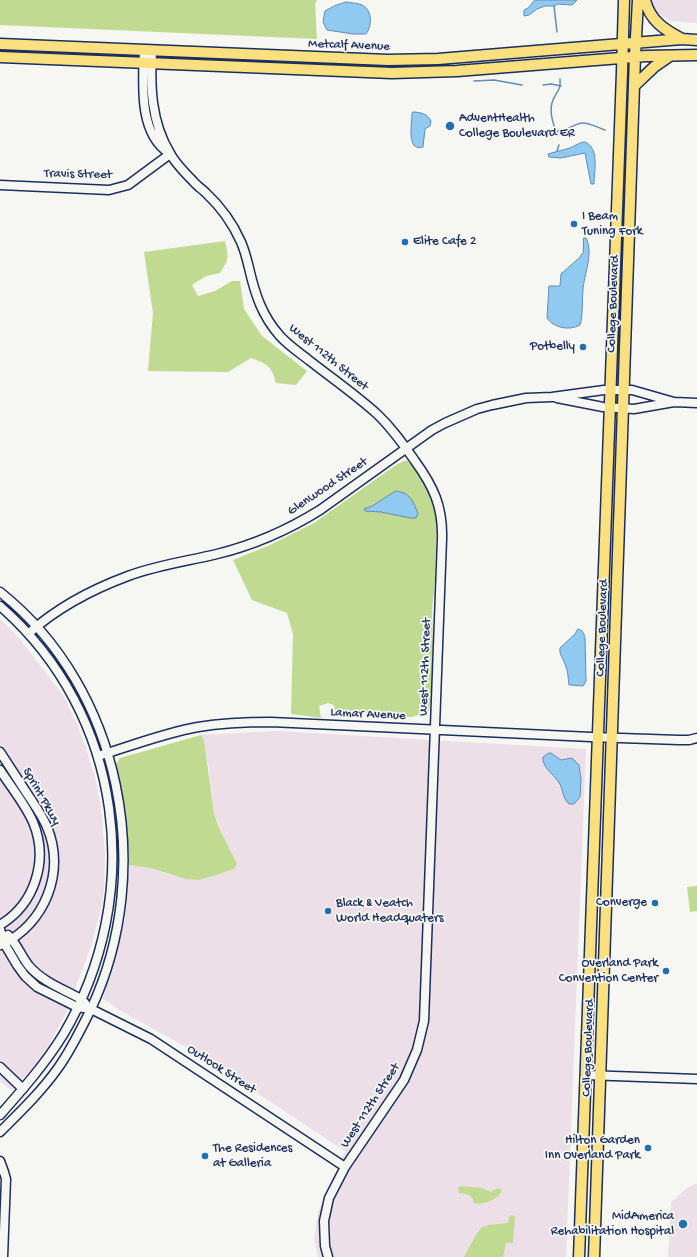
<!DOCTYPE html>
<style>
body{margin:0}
canvas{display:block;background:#f6f6f2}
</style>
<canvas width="697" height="1257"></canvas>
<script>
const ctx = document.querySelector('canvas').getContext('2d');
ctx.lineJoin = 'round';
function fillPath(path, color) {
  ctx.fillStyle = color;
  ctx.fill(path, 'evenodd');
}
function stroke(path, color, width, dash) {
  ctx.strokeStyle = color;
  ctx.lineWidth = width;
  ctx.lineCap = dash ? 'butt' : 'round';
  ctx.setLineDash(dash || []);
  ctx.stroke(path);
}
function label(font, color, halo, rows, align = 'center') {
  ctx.font = font + ' "Gochi Hand",sans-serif';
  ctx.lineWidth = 3.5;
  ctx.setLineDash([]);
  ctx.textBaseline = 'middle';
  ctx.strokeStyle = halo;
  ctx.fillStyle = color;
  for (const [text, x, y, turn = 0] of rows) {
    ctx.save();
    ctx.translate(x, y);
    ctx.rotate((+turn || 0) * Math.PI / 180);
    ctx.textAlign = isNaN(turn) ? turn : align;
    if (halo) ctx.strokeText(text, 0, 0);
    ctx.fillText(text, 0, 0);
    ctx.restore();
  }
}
fillPath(new Path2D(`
 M652 0H697V23L670 21 662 16 655 9Z
 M0 619 19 638 63 695 76 722 86 748 95 777 101 807 105 855 104 891 101 909 91 946 75 989 71 1004 49 1045 29 1072 12 1091 0 1081Z
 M277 731 586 749 566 1257H318L314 1239 318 1212 345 1151 193 1051 121 1011 103 999 125 919 129 865 150 868 170 875 199 880 220 874 234 869 237 864 218 826 214 813 210 776 204 740 201 735Z
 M697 1183V1257H668L671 1202 687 1188Z`), '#eddfe7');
fillPath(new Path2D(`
 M0 0H317L315 4 317 39 0 25Z
 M225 241C229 258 229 259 220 273L206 276 192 285 198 296 215 291 232 281H240L244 309 262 336 307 371 296 385 276 383C272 366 267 364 251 358L228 372 148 371 153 313 144 252Z
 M406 460 413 466 423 481 432 502 437 520 435 581 432 610 433 651 432 689 429 711C408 725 360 711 335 711L334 705 328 703 319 706 321 718 291 714 293 634 287 613 252 600 233 560 270 545 314 523 396 465Z
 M201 735 204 740 214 813 218 826 237 864 234 869 220 874 199 880 186 879 150 868 129 865C128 831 123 798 116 764L120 758Z
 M697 886V911L690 912 687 887Z
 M460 1186 482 1188 491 1192 498 1188 502 1190C500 1199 482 1206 474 1203 472 1194 467 1194 459 1193L458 1188Z
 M510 1215 515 1216 513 1243H506L503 1257H464L476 1235 481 1228 488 1225 508 1223Z`), '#c1da91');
const water = new Path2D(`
 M535 0H577L572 5 558 4 554 6H545L537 9 529 15 524 16V10L528 8Z
 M346 2C351 3 358 3 362 5 373 11 372 26 366 34H353L327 30 323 22 325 11 334 6Z
 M413 112C420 112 428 114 431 121L430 126 425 129 423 147C406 152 412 124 412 114Z
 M585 142C600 148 594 172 594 184H591L585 153 561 158 549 157 548 154 570 148 580 143Z
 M584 238H586C594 253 584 274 583 290 582 300 583 311 581 321L580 325C569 331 554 328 547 318L549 286H560L561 274 579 258 583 253Z
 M396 491C410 493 412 499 417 511L418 513 416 518H410L381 512 365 511 364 509 372 506Z
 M578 629C583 630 584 634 585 638L586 681 583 686 570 685H569C568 677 568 671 565 664 563 658 559 655 560 648L575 634Z
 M551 753 561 760 572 758 579 765 581 780 580 797 574 804H569C561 796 564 789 558 781 553 774 542 767 543 757L547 754Z`);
fillPath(water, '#90caf0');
stroke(water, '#618cb6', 1);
stroke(new Path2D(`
 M554 6 557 32
 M560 79C561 90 557 91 553 100 549 109 552 122 556 131 566 132 572 125 581 123 589 122 598 128 605 130
 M474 81 494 80 522 85
 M543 85 551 84 561 86
 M558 136V131
 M557 151 559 145`), '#618cb6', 1.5);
const minor = new Path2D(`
 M144 50C143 83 138 133 169 153
 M152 51C150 86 151 122 170 153 175 163 185 173 193 181 197 186 202 189 206 193 221 207 233 224 241 242 245 251 247 260 249 268 255 294 262 316 280 336 289 346 300 353 310 361 333 379 356 395 377 414 392 428 403 444 415 461 433 486 443 506 442 539L424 1021 417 1050 404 1080 345 1167 329 1198 324 1221 325 1246 328 1257
 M0 185 109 190 128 185 170 154
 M557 398 603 407 634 409 674 402 697 403
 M0 592C122 689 156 870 91 1009 81 1029 71 1050 58 1068 41 1092 20 1112 0 1132
 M0 606C124 714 146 895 63 1035 45 1064 23 1089 0 1115
 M29 633C57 608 93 589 128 576 157 565 188 561 217 554 254 545 288 530 320 510L432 430 445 423 477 409 492 405 526 398 552 397 604 390H632L674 402
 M0 752C10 767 20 783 30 798 36 807 43 817 47 827 66 872 45 924 1 945
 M98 756C131 746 164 733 198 727 222 723 246 722 271 722L591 737 679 740H689L697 738
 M0 770C11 787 25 804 33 822 49 860 35 904 0 925
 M0 929 4 943 17 965 25 976 37 987 77 1007 91 1009 151 1039 345 1167
 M8 935C17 944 21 956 29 966 43 982 63 989 81 999L85 1003
 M0 1067 23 1089
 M586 1075 697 1079
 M0 1161 4 1172 1 1170
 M3 1257 6 1179 4 1172`);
const major = new Path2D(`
 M645 0C650 21 665 30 682 39
 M0 44 388 60 438 59 682 39 697 40
 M0 57 392 73 457 71 646 56 697 55
 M634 86 654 67 670 56
 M579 1257 622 72 624 0
 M594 1257 635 56 638 0`);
stroke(minor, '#1b2f5e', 11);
stroke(major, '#1b2f5e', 13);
stroke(minor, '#f6f6f2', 8);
stroke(major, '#fbe080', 10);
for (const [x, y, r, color] of [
 [450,126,5,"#1f6fb2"],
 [574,224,4,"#1f6fb2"],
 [405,242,4,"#1f6fb2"],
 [583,347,4,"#1f6fb2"],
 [655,903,4,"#1f6fb2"],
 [328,911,4,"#1f6fb2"],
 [666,971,4,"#1f6fb2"],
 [648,1148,4,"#1f6fb2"],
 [205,1156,4,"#1f6fb2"],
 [683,1224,5,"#1f6fb2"]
]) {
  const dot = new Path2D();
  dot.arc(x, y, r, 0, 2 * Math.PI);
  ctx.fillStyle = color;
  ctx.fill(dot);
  stroke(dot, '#f6f6f2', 1.5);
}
label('13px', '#1b2f5e', '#f6f6f2', [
 ["Metcalf Avenue",349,46,2],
 ["Travis Street",78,175,1],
 ["College Boulevard",614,304,-88],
 ["West 112th Street",328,358,39],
 ["Glenwood Street",328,487,-34],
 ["College Boulevard",603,628,-88],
 ["West 112th Street",426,667,-88],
 ["Lamar Avenue",368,715,3],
 ["Sprint Pkwy",41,797,60],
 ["College Boulevard",589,1048,-88],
 ["Outlook Street",221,1070,33],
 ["West 112th Street",371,1106,-57]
]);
label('13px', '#1b2f5e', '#f6f6f2', [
 ["AdventHealth",459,119],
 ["College Boulevard ER",459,134],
 ["I Beam",582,217],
 ["Tuning Fork",582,232],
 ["Elite Cafe 2",413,242],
 ["Potbelly",575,347,"right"],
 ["Converge",647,903,"right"],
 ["Black & Veatch",336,904],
 ["World Headquaters",336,919],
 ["Overland Park",658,964,"right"],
 ["Convention Center",658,979,"right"],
 ["Hilton Garden",640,1141,"right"],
 ["Inn Overland Park",640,1156,"right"],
 ["The Residences",213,1149],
 ["at Galleria",213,1164],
 ["MidAmerica",674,1217,"right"],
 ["Rehabilitation Hospital",674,1232,"right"]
], 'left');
</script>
